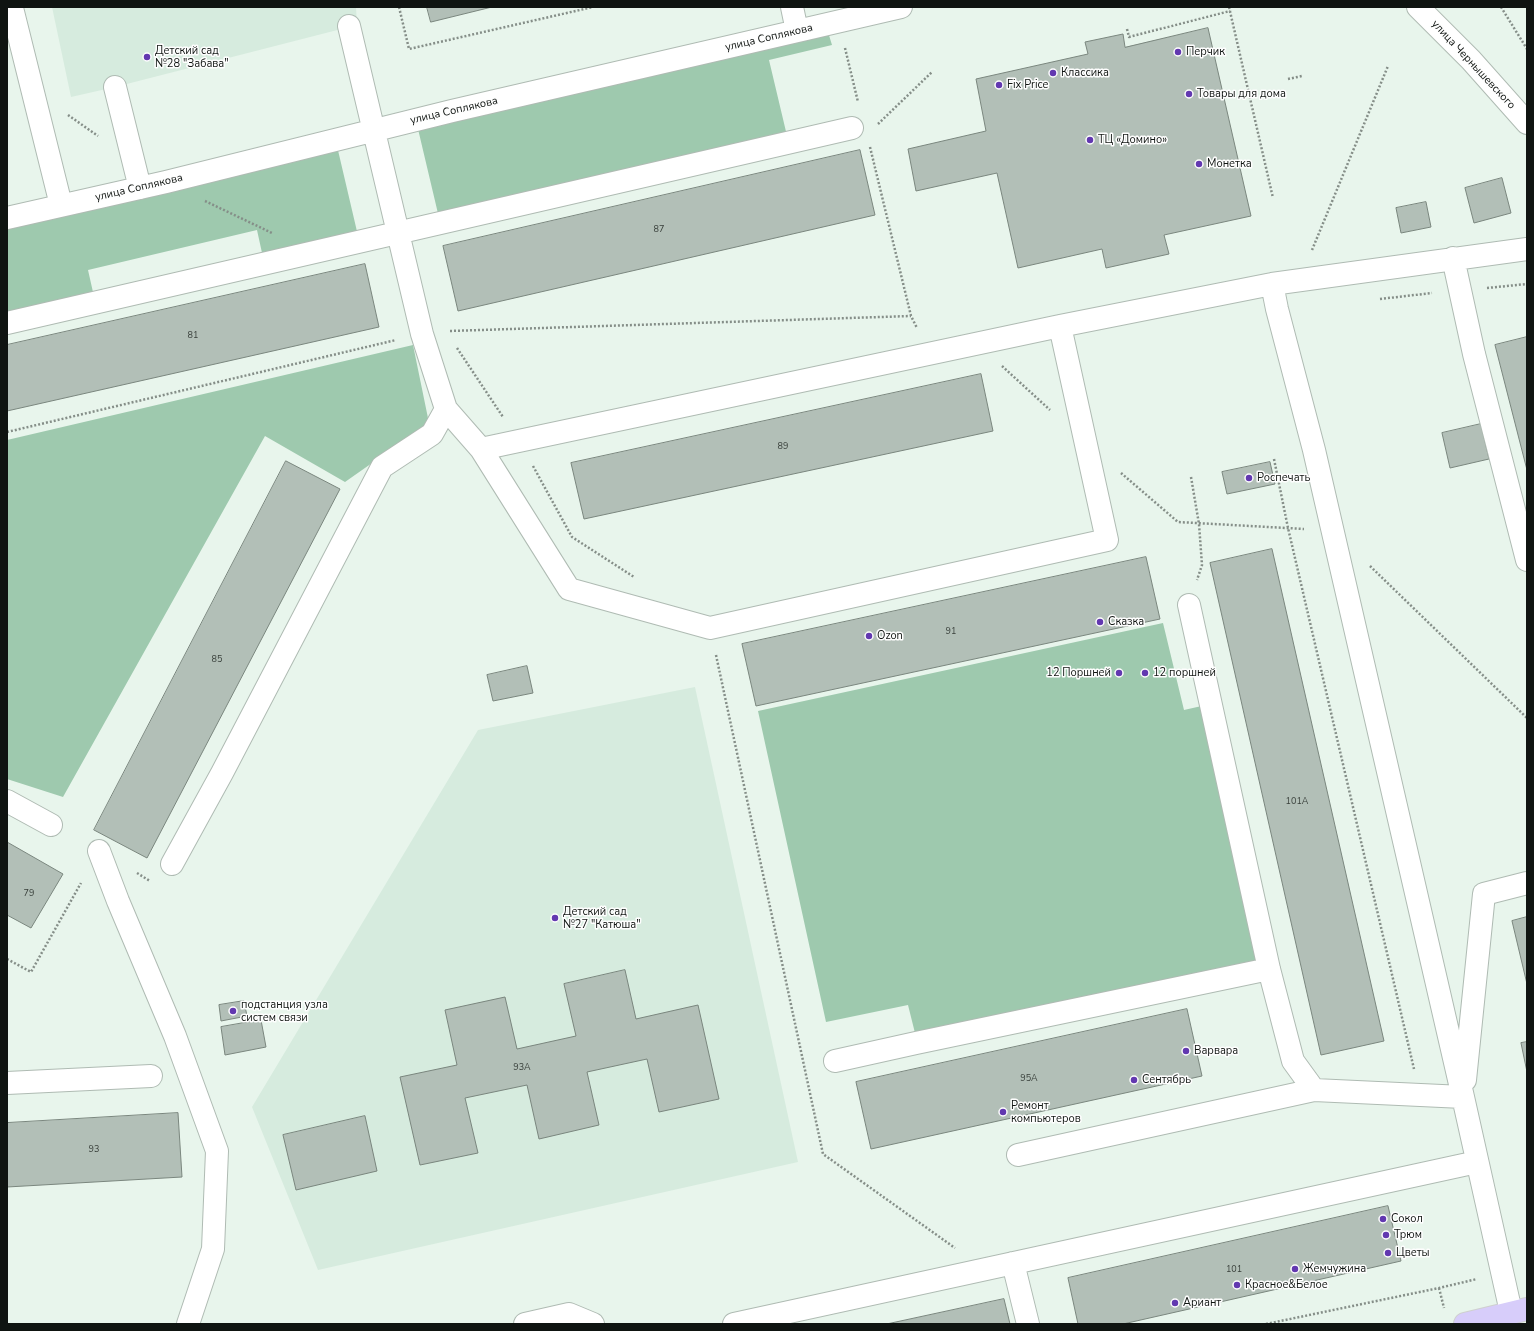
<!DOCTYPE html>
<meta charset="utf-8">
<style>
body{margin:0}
#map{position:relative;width:1534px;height:1331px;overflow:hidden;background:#e8f5ec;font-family:"Nunito Sans",sans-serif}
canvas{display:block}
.frame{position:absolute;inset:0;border:8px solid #0f1411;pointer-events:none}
</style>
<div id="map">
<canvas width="1534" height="1331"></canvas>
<div class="frame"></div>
</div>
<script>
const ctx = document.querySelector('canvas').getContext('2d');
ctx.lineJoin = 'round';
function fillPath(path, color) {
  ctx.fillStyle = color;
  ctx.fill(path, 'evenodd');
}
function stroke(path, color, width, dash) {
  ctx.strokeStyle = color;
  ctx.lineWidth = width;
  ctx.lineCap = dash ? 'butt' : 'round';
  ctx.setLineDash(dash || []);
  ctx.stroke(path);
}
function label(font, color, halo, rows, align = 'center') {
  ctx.font = font + ' "Nunito Sans",sans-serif';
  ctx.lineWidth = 3;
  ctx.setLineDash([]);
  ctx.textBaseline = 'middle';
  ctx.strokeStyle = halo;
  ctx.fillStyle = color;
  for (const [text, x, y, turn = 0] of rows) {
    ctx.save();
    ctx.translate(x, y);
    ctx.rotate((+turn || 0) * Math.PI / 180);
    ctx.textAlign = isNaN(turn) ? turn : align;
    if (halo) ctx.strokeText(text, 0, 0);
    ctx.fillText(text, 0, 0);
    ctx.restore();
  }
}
fillPath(new Path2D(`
 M52 7H356L357 25 115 87 71 97Z
 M695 687 798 1162 318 1270 252 1107 478 730Z`), '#d6ebde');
fillPath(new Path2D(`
 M828 32 832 45 769 60 788 140 440 222 418 129Z
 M337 146 359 240 264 262 257 230 88 270 95 301 7 321V223Z
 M413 345 429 423 345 482 265 436 63 797 7 779V440Z
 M1163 623 1184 710 1206 705 1262 963 916 1037 908 1005 826 1022 758 711Z`), '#9ec9ae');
const building = new Path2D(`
 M427 7H492L431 22Z
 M1208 28 1251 216 1164 235 1169 254 1106 268 1102 249 1018 268 997 173 916 191 908 149 986 131 976 79 1088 54 1085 42 1123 34 1125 47Z
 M860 150 875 215 458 311 443 246Z
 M1502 178 1511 213 1474 223 1465 188Z
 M1426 202 1431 227 1401 233 1396 208Z
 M365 264 379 327 7 411V345Z
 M1527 337V470L1495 345Z
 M981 374 993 431 584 519 571 463Z
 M1481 424 1489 459 1450 468 1442 433Z
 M286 461 340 489 147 858 94 830Z
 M1270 462 1275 484 1227 494 1222 472Z
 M1272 549 1384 1041 1321 1055 1210 563Z
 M1146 557 1160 619 756 706 742 644Z
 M527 666 533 693 493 701 487 675Z
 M7 842 63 874 31 928 7 915Z
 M1527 917V984L1512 921Z
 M625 970 636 1019 698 1005 719 1099 659 1112 647 1059 587 1072 599 1125 539 1139 527 1085 465 1098 478 1153 420 1165 400 1077 457 1065 445 1010 505 997 517 1049 576 1036 564 984Z
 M244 1001 247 1016 221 1021 219 1005Z
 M1187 1009 1202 1076 871 1149 856 1082Z
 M261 1020 266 1047 225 1055 221 1027Z
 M1527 1042V1072L1521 1043Z
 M178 1113 182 1177 7 1187V1123Z
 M365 1116 377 1171 296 1190 283 1135Z
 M1388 1206 1401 1261 1123 1324H1078L1068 1278Z
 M1004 1299 1010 1324H887Z`);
fillPath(building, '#b2bfb7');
stroke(building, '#7a867e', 1);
const minor = new Path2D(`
 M792 7 797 31
 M1418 7 1471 60 1527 123
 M7 10 12 8 61 205
 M349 26 422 334 446 409 481 449 569 589 710 628 1107 540 1060 326
 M115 87 140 188
 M7 218 166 182 452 111 901 7
 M1453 258 1474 354 1527 560
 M1272 284 1277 309 1314 450 1463 1097 1511 1312
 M7 323 852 128
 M481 449 1060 326 1272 284 1527 249
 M1189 605 1269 969 1293 1061 1314 1090 1463 1097
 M7 801 51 825
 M99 851 118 901 175 1036 217 1151 213 1249 188 1324
 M172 864 222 773 382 467 432 434 446 409
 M835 1061 916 1043 1269 969
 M1465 1080 1484 894 1527 883
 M7 1083 151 1076
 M1018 1155 1314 1090
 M1013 1263 1028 1324
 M525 1324 569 1314 593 1324
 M734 1324 1477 1162`);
const major = new Path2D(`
 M1465 1324 1527 1309`);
stroke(minor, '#afbbb3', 24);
stroke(major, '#cfd0cf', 24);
stroke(new Path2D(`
 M399 7 409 49 593 7
 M1229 7 1273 198
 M1501 7 1527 49
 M1127 29 1129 37 1230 11
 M845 48 858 102
 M1288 79 1302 76
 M68 115 98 136
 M878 124 932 72
 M870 147 911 316 917 328
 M205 201 272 233
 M1312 250 1388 66
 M1487 288 1527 284
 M1380 299 1432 293
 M450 331 911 316
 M457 348 503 417
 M1002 366 1050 410
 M7 432 396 340
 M1274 459 1288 528 1414 1069
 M533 466 572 537 634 577
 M1121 473 1178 522 1304 529
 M1191 477 1199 524 1202 565 1197 580
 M1370 566 1527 718
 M716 655 823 1154 955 1248
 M137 873 150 881
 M7 959 31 972 81 883
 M1439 1288 1444 1308
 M1266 1324 1439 1288 1477 1279`), '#858e88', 2.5, [2, 2]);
stroke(minor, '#fff', 22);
stroke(major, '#d7cdfa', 22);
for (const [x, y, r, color] of [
 [1178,52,4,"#6238b0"],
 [147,57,4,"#6238b0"],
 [1053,73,4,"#6238b0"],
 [999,85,4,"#6238b0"],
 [1189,94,4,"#6238b0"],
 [1090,140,4,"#6238b0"],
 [1199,164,4,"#6238b0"],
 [1249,478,4,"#6238b0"],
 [1100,622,4,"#6238b0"],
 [869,636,4,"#6238b0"],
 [1119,673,4,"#6238b0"],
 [1145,673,4,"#6238b0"],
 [555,918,4,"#6238b0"],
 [233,1011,4,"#6238b0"],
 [1186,1051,4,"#6238b0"],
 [1134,1080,4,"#6238b0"],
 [1003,1112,4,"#6238b0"],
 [1383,1219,4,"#6238b0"],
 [1386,1235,4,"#6238b0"],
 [1388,1253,4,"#6238b0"],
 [1295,1269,4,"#6238b0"],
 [1237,1285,4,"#6238b0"],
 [1175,1303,4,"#6238b0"]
]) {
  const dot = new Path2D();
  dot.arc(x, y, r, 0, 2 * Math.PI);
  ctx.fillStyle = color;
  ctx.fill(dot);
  stroke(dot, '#fefefe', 1.5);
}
label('9px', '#383f3a', null, [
 ["87",659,230],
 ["81",193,336],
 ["89",783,447],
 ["91",951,632],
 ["85",217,660],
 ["101А",1297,802],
 ["79",29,894],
 ["93А",522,1068],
 ["95А",1029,1079],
 ["93",94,1150],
 ["101",1234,1270]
]);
label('11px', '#0f1411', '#fefefe', [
 ["улица Соплякова",769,38,-13],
 ["улица Чернышевского",1473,65,47],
 ["улица Соплякова",454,111,-13],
 ["улица Соплякова",139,188,-13]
]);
label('11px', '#0f1411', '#fefefe', [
 ["Детский сад",155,51],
 ["№28 \"Забава\"",155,64],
 ["Перчик",1186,52],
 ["Классика",1061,73],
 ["Fix Price",1007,85],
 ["Товары для дома",1197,94],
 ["ТЦ «Домино»",1098,140],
 ["Монетка",1207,164],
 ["Роспечать",1257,478],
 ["Сказка",1108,622],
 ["Ozon",877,636],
 ["12 Поршней",1111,673,"right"],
 ["12 поршней",1153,673],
 ["Детский сад",563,912],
 ["№27 \"Катюша\"",563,925],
 ["подстанция узла",241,1005],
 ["систем связи",241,1018],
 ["Варвара",1194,1051],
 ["Сентябрь",1142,1080],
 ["Ремонт",1011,1106],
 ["компьютеров",1011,1119],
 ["Сокол",1391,1219],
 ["Трюм",1394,1235],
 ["Цветы",1396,1253],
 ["Жемчужина",1303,1269],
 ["Красное&Белое",1245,1285],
 ["Ариант",1183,1303]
], 'left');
</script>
